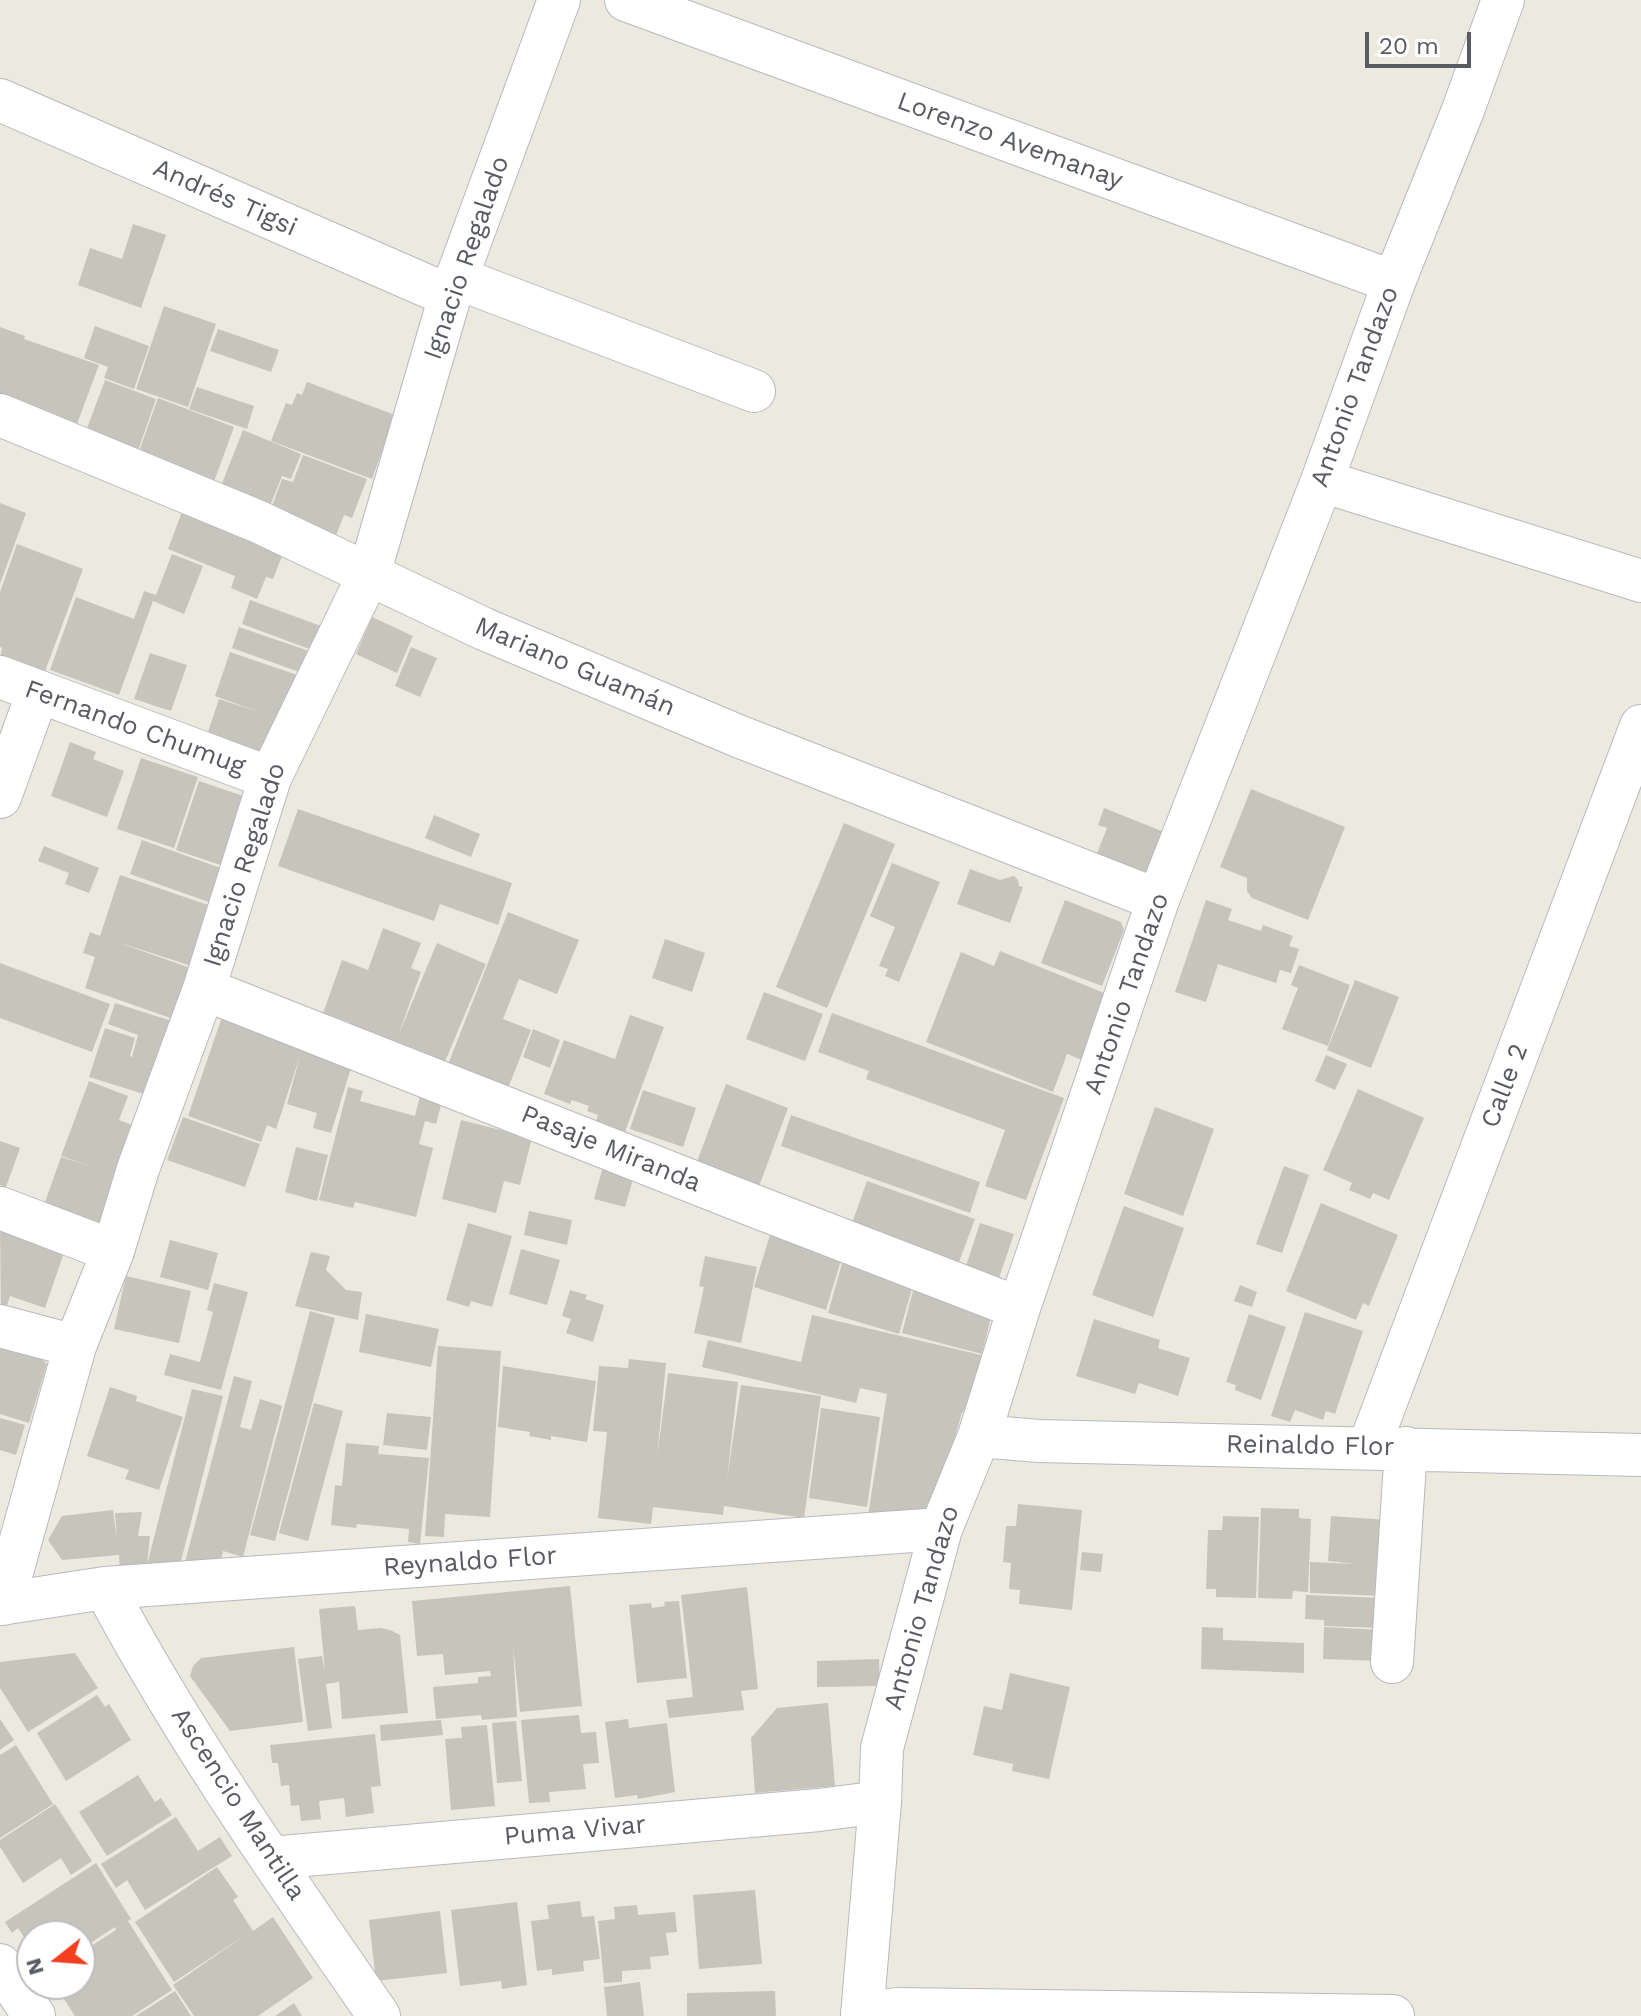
<!DOCTYPE html>
<meta charset="utf-8">
<style>
body{margin:0}
#map{position:relative;width:1641px;height:2016px;overflow:hidden;background:#eceade;font-family:"Work Sans",sans-serif}
canvas{display:block}
.north{position:absolute;left:16px;top:1920px;width:80px;height:80px;box-sizing:border-box;background:#fff;border:2px solid #bcbdc0;border-radius:50%;rotate:253deg;font-size:22px;font-weight:700;line-height:32px;text-align:center;color:#585b61}
.north::after{content:'';display:block;margin:auto;width:28px;height:36px;background:#f13f1f;clip-path:polygon(50% 0,100% 100%,50% 72%,0 100%)}
.scale{position:absolute;left:1365px;top:32px;width:106px;height:36px;box-sizing:border-box;border:4px solid #585b61;border-top:0;padding-left:10px;font-size:24px;line-height:28px;white-space:nowrap;color:#585b61;-webkit-text-stroke:6px #fff;paint-order:stroke}
</style>
<div id="map">
<canvas width="1641" height="2016"></canvas>
<div class="north">N</div>
<div class="scale">20 m</div>
</div>
<script>
const ctx = document.querySelector('canvas').getContext('2d');
ctx.lineJoin = 'round';
function fillPath(path, color) {
  ctx.fillStyle = color;
  ctx.fill(path, 'evenodd');
}
function stroke(path, color, width, dash) {
  ctx.strokeStyle = color;
  ctx.lineWidth = width;
  ctx.lineCap = dash ? 'butt' : 'round';
  ctx.setLineDash(dash || []);
  ctx.stroke(path);
}
function label(font, color, halo, rows, align = 'center') {
  ctx.font = font + ' "Work Sans",sans-serif';
  ctx.lineWidth = 8;
  ctx.setLineDash([]);
  ctx.textBaseline = 'middle';
  ctx.strokeStyle = halo;
  ctx.fillStyle = color;
  for (const [text, x, y, turn = 0] of rows) {
    ctx.save();
    ctx.translate(x, y);
    ctx.rotate((+turn || 0) * Math.PI / 180);
    ctx.textAlign = isNaN(turn) ? turn : align;
    if (halo) ctx.strokeText(text, 0, 0);
    ctx.fillText(text, 0, 0);
    ctx.restore();
  }
}
fillPath(new Path2D(`
 M133 224 166 235 141 308 78 285 90 248 122 259Z
 M164 306 216 324 188 407 136 389Z
 M95 326 149 346 134 389 104 378 108 367 84 358Z
 M0 327 25 336 24 339 99 365 77 424 0 399Z
 M218 329 279 350 271 372 210 351Z
 M105 380 156 399 134 462 82 442Z
 M307 382 395 415 372 479 271 441 286 403 292 405 297 393 302 395Z
 M197 387 254 406 247 429 189 409Z
 M158 398 234 427 211 490 136 460Z
 M243 430 301 454 291 479 282 476 270 506 221 486Z
 M303 455 367 479 352 518 344 515 334 541 268 517 282 479 293 482Z
 M188 496 290 536 273 579 266 577 257 599 231 588 235 576 168 549Z
 M0 503 26 513 0 584Z
 M17 544 83 569 44 674 0 658 2 648 0 647V592Z
 M172 554 203 566 184 614 153 601 119 695 50 670 76 597 134 619 144 591 156 595Z
 M250 600 321 626 312 650 242 624Z
 M372 617 413 636 397 673 356 654Z
 M239 627 312 652 305 674 232 648Z
 M411 647 437 658 420 697 395 686Z
 M230 652 303 677 272 758 206 738 219 699 259 712 215 696Z
 M150 653 187 665 171 711 134 699Z
 M70 742 96 752 93 759 124 771 107 817 51 796Z
 M141 758 198 777 174 848 117 829Z
 M199 781 252 799 229 868 176 850Z
 M1251 789 1345 827 1308 920 1252 898 1247 891V878L1220 867Z
 M1104 808 1164 832 1142 887 1092 866 1107 828 1098 825Z
 M298 809 512 883 498 925 440 904 434 921 278 866Z
 M434 815 480 834 471 857 425 838Z
 M844 823 895 844 827 1008 776 987Z
 M142 840 229 871 217 905 130 874Z
 M44 846 99 868 89 893 65 884 69 873 38 861Z
 M892 863 940 882 899 982 885 976 888 969 879 966 895 927 870 916Z
 M970 869 1000 880 1014 876 1018 880 1019 886 1023 887 1010 923 957 904Z
 M120 875 217 908 198 968 114 941 196 970 179 1021 85 988 95 957 83 953 90 932 100 936Z
 M1065 900 1121 922 1124 930 1102 986 1041 963Z
 M1206 900 1232 909 1228 920 1261 931 1263 925 1293 936 1289 946 1299 949 1291 973 1280 970 1276 983 1218 964 1206 1002 1175 992Z
 M508 912 579 940 557 994 519 979 503 1019 531 1030 503 1101 443 1077Z
 M383 928 421 943 411 968 421 972 398 1036 437 943 486 964 439 1076 345 1032 349 1022 323 1013 342 960 368 970Z
 M665 939 705 953 692 992 652 978Z
 M1000 951 1107 994 1082 1060 1067 1054 1053 1092 926 1042 961 952 994 966Z
 M0 963 110 1004 92 1052 0 1018Z
 M1299 965 1350 985 1328 1046 1282 1029 1298 988 1291 985Z
 M1355 980 1399 997 1371 1068 1327 1050Z
 M764 992 823 1014 805 1061 746 1039Z
 M115 1003 175 1022 150 1096 89 1077 105 1028 135 1038 130 1056 132 1057 138 1035 108 1024Z
 M832 1013 1064 1098 1026 1200 985 1186 1005 1130 866 1079 869 1071 818 1052Z
 M630 1015 664 1027 620 1145 591 1134 598 1115 587 1111 589 1106 572 1100 570 1104 544 1094 564 1040 615 1059Z
 M222 1017 351 1068 331 1133 313 1128 317 1113 287 1104 300 1056 276 1129 267 1125 261 1142 188 1116Z
 M533 1029 560 1040 550 1068 523 1057Z
 M1326 1055 1347 1064 1335 1090 1315 1081Z
 M89 1081 128 1096 119 1120 132 1125 113 1176 117 1177 96 1240 39 1219 61 1157 92 1167 61 1156Z
 M726 1084 788 1108 754 1200 692 1175Z
 M348 1087 363 1091 360 1101 415 1116 422 1088 444 1094 436 1124 425 1121 419 1144 433 1148 416 1217 355 1202 353 1208 319 1200Z
 M1358 1089 1424 1118 1389 1200 1373 1193 1370 1199 1349 1190 1352 1183 1323 1170Z
 M643 1090 696 1108 683 1147 630 1129Z
 M1155 1107 1214 1129 1183 1216 1124 1194Z
 M791 1115 980 1182 970 1213 781 1146Z
 M183 1117 260 1144 245 1187 167 1160Z
 M461 1120 532 1138 520 1185 504 1181 496 1213 442 1199Z
 M0 1141 20 1148 6 1187 0 1185Z
 M296 1147 328 1155 317 1201 285 1192Z
 M604 1163 635 1172 625 1207 594 1199Z
 M1284 1166 1309 1175 1282 1253 1256 1244Z
 M867 1181 975 1219 953 1278 852 1223Z
 M1321 1203 1398 1235 1369 1306 1363 1303 1356 1320 1286 1291Z
 M1124 1206 1184 1228 1153 1317 1092 1295Z
 M529 1211 572 1220 567 1245 524 1235Z
 M468 1223 512 1236 492 1307 471 1301 469 1307 446 1300Z
 M980 1223 1014 1234 998 1281 965 1269Z
 M0 1224 66 1247 45 1308 10 1296 1 1323Z
 M773 1225 845 1247 826 1310 754 1287Z
 M170 1240 218 1253 208 1290 160 1277Z
 M521 1249 560 1260 547 1305 509 1294Z
 M311 1252 330 1256 326 1270 346 1290 362 1292 358 1320 295 1306Z
 M845 1253 916 1275 899 1334 828 1313Z
 M705 1256 757 1267 741 1343 694 1333 704 1287 699 1286Z
 M126 1276 191 1291 179 1343 114 1329Z
 M916 1279 995 1300 982 1354 902 1333Z
 M214 1283 248 1292 221 1390 164 1375 170 1354 200 1362 213 1312 207 1310Z
 M1240 1285 1257 1292 1252 1307 1234 1301Z
 M570 1290 587 1295 585 1299 604 1305 593 1342 566 1333 571 1319 562 1316Z
 M310 1311 335 1318 275 1541 250 1535Z
 M1305 1312 1363 1331 1335 1414 1326 1411 1323 1420 1295 1410 1290 1422 1271 1416Z
 M366 1314 439 1329 431 1367 359 1352Z
 M1249 1314 1286 1327 1261 1400 1235 1390 1236 1385 1226 1382Z
 M812 1315 985 1356 972 1414 962 1412 939 1495 923 1512 868 1516 887 1394 860 1388 856 1403 702 1367 708 1340 801 1362Z
 M1094 1319 1160 1340 1158 1348 1190 1358 1178 1396 1139 1383 1135 1394 1076 1376Z
 M0 1340 31 1349 47 1364 29 1423 0 1414Z
 M438 1346 501 1351 490 1517 445 1514 444 1537 425 1536Z
 M629 1359 666 1363 657 1458 668 1373 738 1382 727 1479 741 1385 821 1396 804 1518 724 1506 723 1515 653 1507 651 1524 598 1518 607 1432 593 1431 599 1366 628 1368Z
 M503 1366 596 1381 587 1442 551 1436V1440L529 1436 530 1432 498 1427Z
 M234 1376 252 1381 240 1427 251 1430 260 1399 282 1406 243 1557 223 1551 220 1565 184 1566Z
 M110 1387 137 1396 136 1401 183 1417 159 1490 125 1479 129 1470 87 1456Z
 M192 1389 223 1396 179 1569 120 1573 119 1555 62 1560 48 1540 62 1516 113 1510 117 1540 115 1513 142 1512 138 1536H150L147 1565Z
 M314 1403 343 1411 308 1541 279 1533Z
 M821 1408 880 1417 867 1507 809 1498Z
 M387 1413 431 1417 427 1450 383 1445Z
 M0 1418 25 1425 16 1455 0 1450Z
 M346 1443 379 1446 378 1454 429 1458 420 1544 408 1542 409 1529 357 1524 356 1528 331 1525 335 1485 342 1486Z
 M1018 1504 1082 1510 1072 1610 1019 1604 1020 1590 1009 1589 1011 1563 1003 1562 1006 1526H1016Z
 M1261 1508 1299 1509V1518L1311 1519 1308 1592 1293 1591 1292 1599 1258 1598Z
 M1223 1516 1259 1517 1256 1598 1216 1597V1589H1206L1208 1530H1222Z
 M1331 1516 1388 1520 1383 1596 1310 1593V1562L1357 1564 1328 1561Z
 M1082 1552 1103 1554 1101 1572 1080 1570Z
 M570 1586 582 1706 520 1712 513 1646 517 1717 482 1720 481 1715 436 1719 433 1687 478 1683V1677L491 1676 490 1671 445 1675 443 1654 417 1656 412 1601Z
 M747 1587 758 1689 741 1691 744 1710 669 1718 666 1700 693 1697 681 1595Z
 M1306 1595 1383 1598 1382 1628 1324 1626V1620L1305 1619Z
 M679 1601 687 1678 637 1683 629 1605 651 1603 652 1608 665 1606 664 1602Z
 M355 1606 358 1630 381 1628 390 1630 400 1635 408 1713 342 1719 339 1682 326 1684 332 1728 308 1731 298 1659 322 1656 325 1671 319 1609Z
 M1202 1627 1223 1628V1640L1304 1643V1673L1201 1669Z
 M1324 1627 1382 1630 1380 1661 1323 1659Z
 M294 1647 303 1722 230 1731 190 1676 193 1666 201 1658Z
 M75 1653 98 1688 28 1732 0 1688V1662Z
 M879 1659 880 1686 817 1687V1661Z
 M1010 1673 1070 1687 1049 1779 1012 1771 1013 1764 973 1755 984 1706 1002 1710Z
 M97 1695 105 1707 109 1704 131 1740 66 1781 37 1733Z
 M828 1703 835 1786 755 1793 751 1738 777 1708Z
 M579 1715 581 1733 596 1732 599 1763 583 1764 586 1789 549 1792 550 1802 529 1803 521 1720Z
 M0 1719 14 1740 0 1750Z
 M628 1719 629 1728 667 1723 675 1792 638 1799 637 1795 615 1798 605 1722Z
 M441 1720 443 1735 381 1741 380 1725Z
 M516 1721 522 1781 497 1783 492 1723Z
 M487 1725 495 1806 451 1810 445 1739 462 1738 461 1727Z
 M375 1734 381 1786 371 1787 374 1813 346 1817 344 1798 319 1801 321 1819 301 1821 299 1805 291 1806 289 1785 281 1786 278 1763H272L270 1745Z
 M16 1745 53 1804 0 1838V1755Z
 M138 1775 155 1802 161 1798 172 1815 107 1856 79 1812Z
 M55 1804 92 1861 71 1875 61 1858 23 1883 0 1847V1840Z
 M176 1817 198 1851 220 1837 232 1856 145 1910 127 1880 116 1888 101 1864Z
 M96 1863 131 1919 128 1921 172 1990 132 2016H75L54 1984H80V1953L116 1930 115 1927 80 1950V1936H32V1949L18 1928 12 1933 5 1922Z
 M217 1867 238 1897 233 1900 253 1931 273 1917 313 1978 258 2016H194L173 1985 247 1934 174 1982 135 1922Z
 M755 1890 762 1964 699 1969 693 1895Z
 M580 1901 582 1917 594 1916 600 1959 583 1961 584 1971 552 1975V1969L537 1971 531 1921 549 1919 547 1905Z
 M517 1902 527 1985 502 1989 501 1981 460 1986 451 1910Z
 M637 1905 638 1915 675 1912 677 1932 666 1933 669 1955 650 1957 651 1969 622 1971V1982L604 1983 598 1921 615 1919 614 1907Z
 M440 1911 447 1973 376 1981 369 1920Z
 M640 1982 644 2016H607L604 1987Z
 M175 1991 191 2016H136Z
 M775 1991 776 2016H687V1993Z
 M294 2003 302 2016H275Z`), '#c7c4bc');
const minor = new Path2D(`
 M626 0 1394 282
 M0 100 450 296
 M457 278 754 391
 M0 415 259 522 484 629 738 736 1158 900
 M1322 481 1641 581
 M0 677 270 778
 M0 797 38 692
 M204 989 744 1202 1019 1308
 M0 1208 113 1251
 M0 1326 75 1346
 M979 1436 1039 1441 1641 1455
 M1369 1447 1641 726
 M105 1588C184 1737 283 1877 379 2016
 M0 1604 105 1588 941 1529
 M3 1604 75 1346 113 1251 138 1169 204 989 270 778 369 574 450 296 559 0
 M1392 1662 1406 1448
 M271 1858 819 1810 880 1802
 M0 1965 34 2016
 M862 2013 899 2009 1393 2016
 M862 2016 880 1802 882 1748 941 1529 979 1436 1019 1308 1158 900 1322 481 1394 282 1463 110 1503 0`);
stroke(minor, '#b7b9bf', 44);
stroke(minor, '#fff', 42);
label('26px', '#585b61', '#fff', [
 ["Lorenzo Avemanay",1010,141,20],
 ["Andrés Tigsi",225,198,24],
 ["Ignacio Regalado",467,258,-71],
 ["Antonio Tandazo",1355,387,-70],
 ["Mariano Guamán",575,667,23],
 ["Fernando Chumug",135,728,20],
 ["Ignacio Regalado",245,865,-72],
 ["Antonio Tandazo",1127,994,-71],
 ["Calle 2",1505,1086,-69],
 ["Pasaje Miranda",611,1149,22],
 ["Reinaldo Flor",1310,1446,1],
 ["Reynaldo Flor",470,1562,-4],
 ["Antonio Tandazo",922,1608,-74],
 ["Ascencio Mantilla",238,1804,57],
 ["Puma Vivar",575,1831,-5]
]);
</script>
